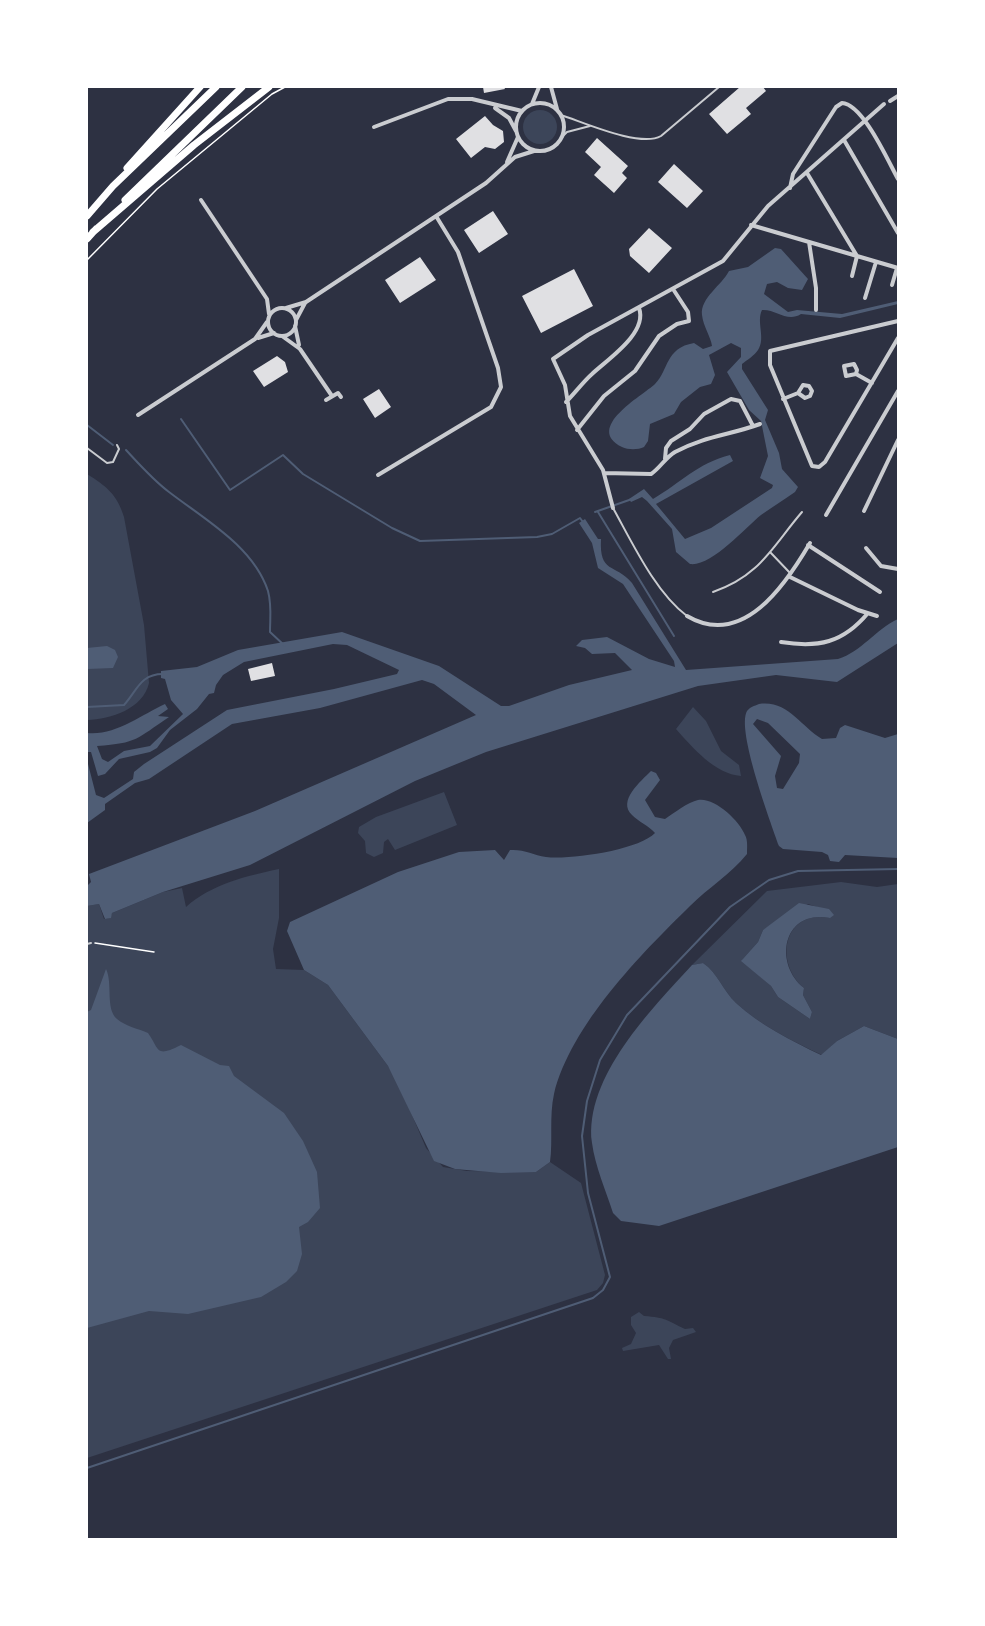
<!DOCTYPE html>
<style>
body{margin:0}
#map{position:relative;width:985px;height:1626px;overflow:hidden;background:#2d3142;font-family:"Varela Round",sans-serif}
canvas{display:block}
.frame{position:absolute;inset:0;border:88px solid #fff;pointer-events:none}
</style>
<div id="map">
<canvas width="985" height="1626"></canvas>
<div class="frame"></div>
</div>
<script>
const ctx = document.querySelector('canvas').getContext('2d');
ctx.lineJoin = 'round';
function fillPath(path, color) {
  ctx.fillStyle = color;
  ctx.fill(path, 'evenodd');
}
function stroke(path, color, width, dash) {
  ctx.strokeStyle = color;
  ctx.lineWidth = width;
  ctx.lineCap = dash ? 'butt' : 'round';
  ctx.setLineDash(dash || []);
  ctx.stroke(path);
}
fillPath(new Path2D(`
 M523 127a17 17 0 1 1 34 0a17 17 0 1 1-34 0Z
 M87 474C106 486 117 494 124 517L144 625 149 683C143 709 111 719 87 720Z
 M693 707 706 721 721 751 739 765 741 776C715 774 693 748 676 729Z
 M444 792 457 825 395 850 388 839 384 842 383 853 374 857 366 853 365 841 358 833 359 827 376 817Z
 M279 869V918L273 949 276 969 304 970 328 985 388 1066 398 1082 426 1148 443 1167 467 1171 536 1172 550 1162 581 1183 605 1275 603 1283 597 1290 87 1458V906L99 904 104 919 110 918 112 913 163 892 182 888 186 907C212 884 246 876 279 869Z
 M841 882 877 887 898 884V1039L864 1026 837 1041 822 1055C792 1041 760 1025 736 1003 723 991 718 973 703 963L692 965 767 891ZM808 904 826 910 830 918C783 909 774 963 804 988L803 995 812 1012 810 1019 778 997 771 986 742 960 758 942 763 930Z
 M639 1312 644 1316C667 1318 664 1319 685 1329L693 1328 696 1332 673 1340 669 1348 671 1359H668L659 1345 623 1351 622 1348 631 1344 636 1333 631 1325V1317Z`), '#3c4559');
fillPath(new Path2D(`
 M775 248 781 249 808 279 802 290 788 288 777 282 767 284 764 294 788 312 797 310 842 314 898 301V304L840 318 801 314C787 323 776 309 762 310 756 322 766 338 758 350 755 355 747 360 742 364V369L768 410 765 420 779 453 782 469 798 487 795 492C784 500 772 507 761 515 745 528 711 567 690 564L676 552 672 529 647 501 642 497 631 502 629 499 644 489 653 499C682 482 696 464 730 455L733 461 656 504 685 539 711 528 772 488 773 485 760 478 768 456 761 421 749 410 727 372 741 357V348L731 343 709 355 715 375 711 384 700 387 681 402 674 414 650 424 648 441 644 447C638 450 628 450 622 447 584 428 642 396 655 384 669 370 665 348 694 343L703 349 712 346C711 337 703 326 702 315 700 298 722 285 729 271L748 267Z
 M585 519 598 539H601C599 574 615 563 632 583L686 670 838 659C861 652 876 629 898 619V643L837 682 776 675 698 686 486 752 415 781 250 865 163 892 112 913 111 918 105 919 99 904 87 906V886L91 882 89 874 255 811 476 715 434 684 422 680 320 708 232 724 149 779 135 783 105 804V810L87 823V760L96 795 104 798 133 779 134 772 144 764 227 710 334 689 397 674 399 670 347 645 333 644 244 662 223 675 216 685 214 693 209 694 197 709 170 730 157 748 150 752 119 759 105 774 98 776 91 752H87V733C115 736 141 715 165 704L168 709 158 716 169 717C136 739 138 743 97 746L102 759 108 762 124 751 150 746 183 714 171 700 165 679 161 678V671L197 667 238 650 342 632 439 666 501 706H509L569 685 632 670 615 653 592 654 585 648 576 646 582 640 607 637 649 659 675 667 674 661 623 584 598 568 592 543 579 523Z
 M107 646 115 650 118 657 113 668 87 669V648Z
 M759 704C788 700 800 726 822 739L836 738 840 728 845 725 885 738 898 734V858L845 855 839 862 830 861 828 855 822 852 783 849 779 846C771 823 736 730 747 711 750 707 754 706 759 704ZM757 719 768 723 800 754 799 763 783 789 777 788 775 776 781 756 753 724Z
 M651 771 656 773 660 780 645 800 655 817 665 819C674 813 688 802 698 800 714 797 739 820 745 835 748 840 747 848 747 854 731 874 708 888 690 906 640 955 571 1025 554 1094 549 1117 553 1140 550 1162L536 1172 501 1173 455 1169 434 1161 388 1066 328 985 304 970 287 931 290 922 398 872 459 852 495 850 504 860 510 850C524 849 533 855 546 857 570 860 639 850 655 833 649 826 639 822 632 815 617 801 641 781 651 771Z
 M799 903 829 909 834 915 830 918C783 909 773 963 804 988L803 995 812 1012 810 1019 778 997 771 986 741 961 758 942 763 930Z
 M703 963C718 973 723 991 736 1003 760 1025 792 1041 821 1055L837 1041 864 1026 898 1039V1147L659 1226 621 1221 613 1213C606 1191 595 1166 592 1143 584 1077 652 1009 692 965Z
 M106 969C113 983 105 1009 117 1019 125 1026 139 1029 148 1033 160 1050 155 1058 181 1045L220 1065 229 1066 234 1076 284 1113 303 1141 317 1172 320 1208 308 1222 299 1227 302 1254 297 1271 286 1282 261 1297 188 1314 149 1311 87 1328V1012L91 1010Z`), '#4f5d75');
stroke(new Path2D(`
 M181 419 230 490 283 455 303 474 392 528 420 541 537 537 552 534 580 518 583 522
 M87 425 113 445
 M126 450C139 464 153 480 169 492 204 519 253 546 268 591 272 606 270 618 270 632L285 646
 M595 512 632 499
 M598 512 674 636
 M87 707 124 705C137 691 140 674 163 674
 M87 1468 593 1298 603 1290 610 1277 588 1193 582 1136 587 1101 600 1060 627 1015 730 907 769 880 798 871 898 869`), '#4f5d75', 2);
fillPath(new Path2D(`
 M483 87H504L505 89 484 93Z
 M740 87H763L766 91 746 108 751 114 727 134 709 114Z
 M485 116 493 125 503 131 504 142 495 149 485 147 471 158 456 139Z
 M597 138 628 166 622 173 627 178 614 193 594 175 601 167 585 152Z
 M674 164 703 191 687 208 658 182Z
 M493 211 508 234 479 253 464 230Z
 M649 228 672 248 649 273 630 256 629 249Z
 M420 257 436 280 400 303 385 280Z
 M574 269 593 306 541 333 522 296Z
 M277 356 285 362 288 372 264 387 253 371Z
 M379 389 391 407 375 418 363 399Z
 M272 663 275 676 251 681 248 669Z`), '#e0e0e3');
stroke(new Path2D(`
 M87 260 157 189 272 94 285 87
 M95 943 154 952`), '#fff', 1.5);
stroke(new Path2D(`
 M561 115C583 122 640 148 661 136L719 87
 M561 138 567 132 590 126
 M87 448 107 463 113 462 119 449 117 445
 M613 508C632 542 655 592 687 616
 M770 552 791 574
 M713 592C760 576 772 547 802 512
 M87 944 91 943`), '#caccd0', 2);
stroke(new Path2D(`
 M551 87 557 109
 M890 101 898 96
 M516 127a24 24 0 1 1 48 0a24 24 0 1 1-48 0Z
 M532 104 539 87
 M495 108 509 118 516 131
 M374 127 448 99H472L522 111
 M844 140 898 233
 M507 162 518 137
 M807 173 857 256 852 276
 M790 188 793 174 836 107 842 103C863 104 888 161 898 179
 M201 200 267 299 269 314
 M751 225 898 268
 M809 242 816 288V310
 M892 285 897 268
 M865 298 876 262
 M268 322a14 14 0 1 1 28 0a14 14 0 1 1-28 0Z
 M286 308 306 302 486 183 515 157 534 151
 M296 320 305 303
 M898 321 770 351V365L812 466 819 467 825 462 898 338
 M295 326 299 345
 M282 336 300 349 332 396
 M258 338 274 333
 M856 374 857 370 854 364 844 366 846 376 856 374 872 383
 M783 399 798 393 803 385 809 386 812 391 810 396 805 398 798 393
 M326 400 338 393 341 397
 M566 402C575 393 583 382 592 374 608 359 648 333 639 308
 M138 415 255 339 267 322
 M577 430 604 396 635 371 659 336 677 324 689 321 688 312 673 289
 M665 459 666 448 671 441 690 429 704 414 731 399 740 401 753 426
 M604 473 651 474C660 468 665 458 675 452 705 436 730 435 760 424
 M378 475 491 407 501 387 498 368 458 252 436 216
 M613 508 603 470 570 416 565 385 553 359 588 335 723 261 768 206 884 104
 M864 511 898 440
 M826 515 898 391
 M808 545 880 592
 M866 548 881 566 898 569
 M790 577 858 610 877 616
 M687 616C743 649 786 584 810 543
 M781 642C818 648 843 643 868 613`), '#caccd0', 4);
stroke(new Path2D(`
 M127 168 200 87
 M125 200 242 87
 M87 216 113 186 216 87
 M93 232 194 145 269 87
 M87 239 96 229`), '#fff', 7);
</script>
